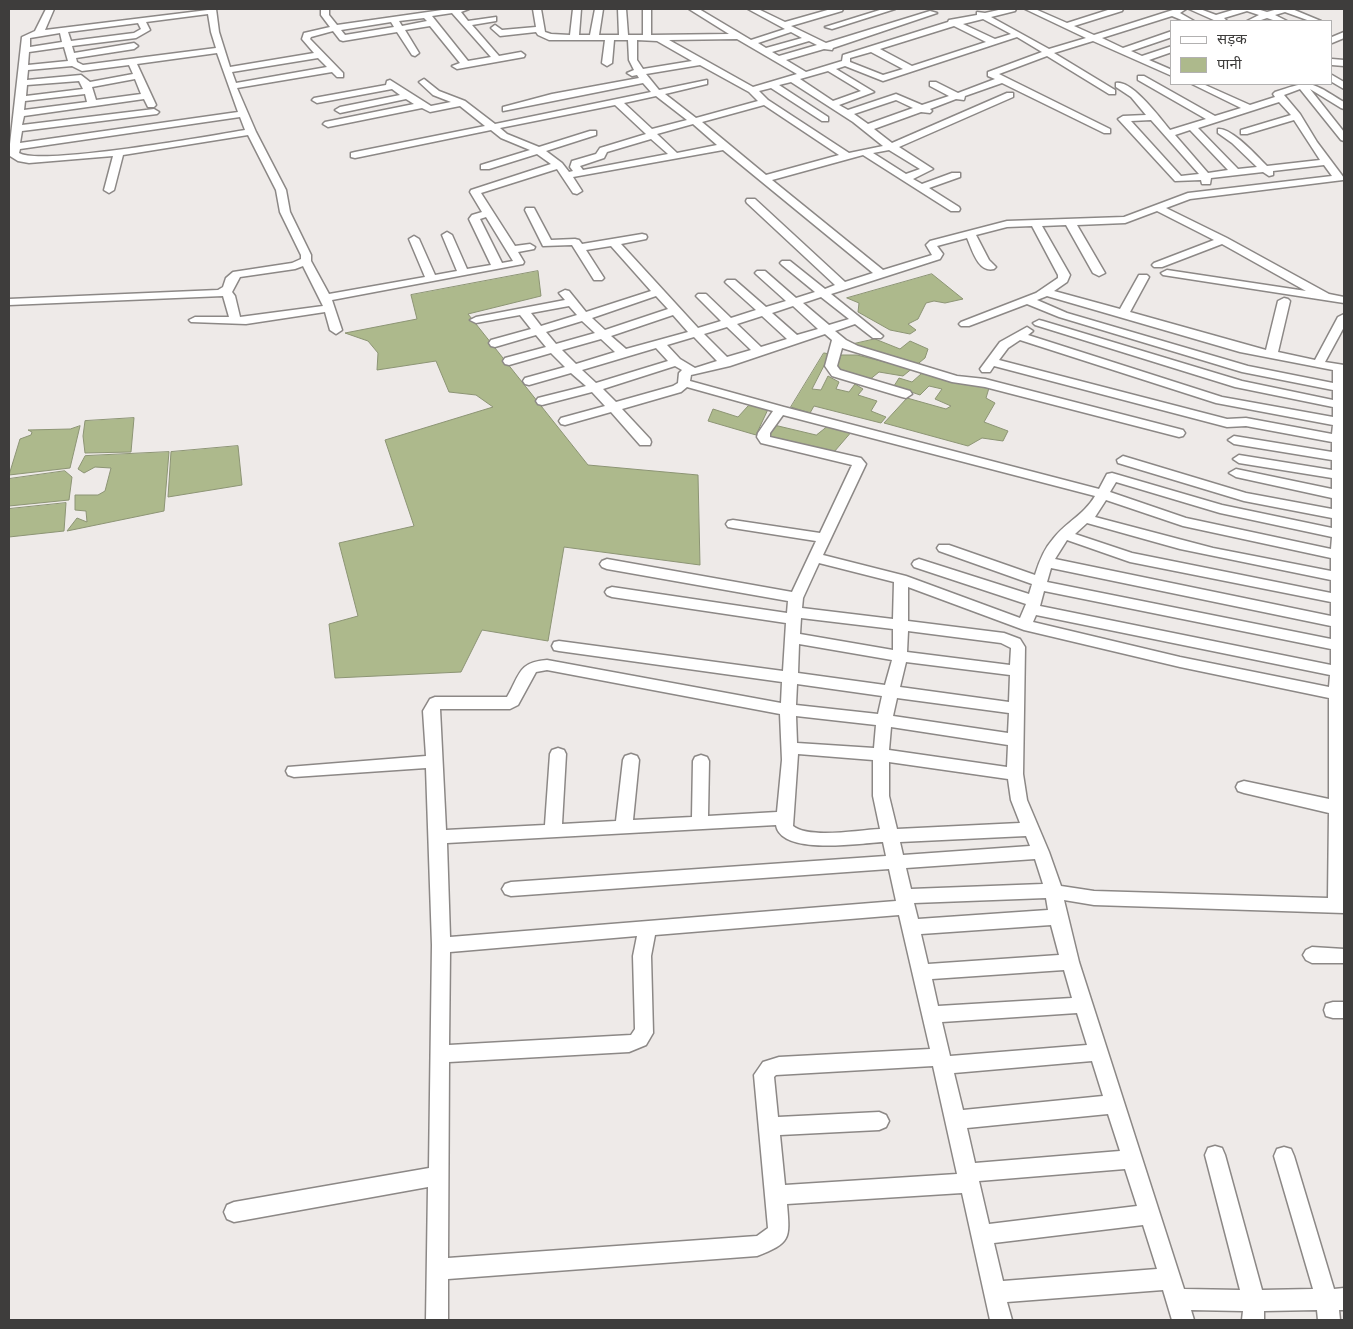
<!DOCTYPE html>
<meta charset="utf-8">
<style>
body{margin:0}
#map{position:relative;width:1353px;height:1329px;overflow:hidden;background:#eeeae8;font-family:Barlow,"Noto Sans Devanagari",sans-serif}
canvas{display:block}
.frame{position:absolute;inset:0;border:10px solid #3e3d3c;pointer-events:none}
.legend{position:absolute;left:1170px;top:20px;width:162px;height:65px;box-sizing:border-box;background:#fff;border:1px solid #b2b1b1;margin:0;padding:6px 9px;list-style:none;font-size:15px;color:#3e3d3c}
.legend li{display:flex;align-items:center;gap:10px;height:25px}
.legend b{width:25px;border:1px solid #b2b1b1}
</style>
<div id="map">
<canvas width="1353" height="1329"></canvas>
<div class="frame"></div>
<ul class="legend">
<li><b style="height:6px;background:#fff"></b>सड़क</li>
<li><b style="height:14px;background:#adb98c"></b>पानी</li>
</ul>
</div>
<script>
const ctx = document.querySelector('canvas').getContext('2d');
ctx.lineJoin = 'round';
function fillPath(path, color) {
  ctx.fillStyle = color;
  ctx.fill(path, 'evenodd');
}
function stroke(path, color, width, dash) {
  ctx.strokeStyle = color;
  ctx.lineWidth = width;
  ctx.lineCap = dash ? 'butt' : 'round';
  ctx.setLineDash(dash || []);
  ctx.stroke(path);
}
const water = new Path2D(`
 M538 271 541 296 468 314 588 465 698 475 700 565 564 547 548 641 482 630 461 672 335 678 329 624 358 616 339 543 414 526 385 440 493 407 476 395 449 392 436 361 377 370 378 353 368 341 345 333 417 319 411 295Z
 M932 274 963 299 945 303 934 301 926 303 918 319 908 324 916 330 910 334 890 330 858 312 859 303 847 298Z
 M875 339 900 349 910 341 928 349 925 358 903 376 879 372 868 381 836 370 841 355H857L893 364 898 360 853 344Z
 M824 353 830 354 812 389 821 390 828 376 839 382 836 389 849 392 855 384 863 389 858 395 877 401 871 411 886 417 881 423 814 406 810 413 791 407Z
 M918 367 989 388 986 398 995 403 984 422 1008 431 1003 441 982 438 968 446 884 423 907 398 946 409 951 406 935 399 942 389 929 386 920 395 894 386 899 378 912 382 921 374Z
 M770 405 756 435 708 421 713 409 738 417 748 406Z
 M134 418 131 452 85 453 83 436 85 421Z
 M832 423 853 430 834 452 765 440 774 425 816 435Z
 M80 426 70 468 9 475 20 439 31 435 32 432 28 430 70 429Z
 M238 446 242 485 168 497 171 452Z
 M169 452 164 511 67 531 77 518 87 522 86 511 75 510V495H98L105 491 111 468 95 467 84 473 78 469 85 456Z
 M65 471 72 477 69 500 9 506V479Z
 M66 503 64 531 9 537V509Z`);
fillPath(water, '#adb98c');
stroke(water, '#8c9474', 1);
const minor = new Path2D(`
 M46 9H54L45 30 216 9 219 32 230 67 314 53 302 39 304 33 330 27 321 15V9H329V15L337 25 449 9H469L461 12 468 21 496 17V21L472 25 499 56 521 52 525 55 524 57 457 69 452 66 460 63 430 26 405 30 419 53 415 56 412 55 397 32 343 41 340 40 333 31 311 37 310 39 343 73V77H337L332 72 237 88 256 132 286 190 290 212 311 255V261L329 294 425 277 409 239 414 236 419 239 435 275 457 271 442 235 447 232 452 235 467 269 491 265 469 219 472 215 482 212 470 192 471 190 551 164 537 154 489 169H481V165L530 150 501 138 491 130 355 158 351 157V153L355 152 485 126 460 106 430 112 422 108 328 127 323 124 325 122 414 104 406 99 340 113 335 110 340 107 400 95 392 89 317 103 312 100 314 98 386 85 387 81 390 80 431 106 451 102 433 95 419 82 424 79 439 91 465 101 495 124 651 92 643 83 503 111V107L552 94 639 78 637 75 632 76 627 73 634 70 629 60 628 40H614L612 63 607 66 602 63 605 40H549L538 35 536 32 500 36 491 28 495 25 502 30 536 27 533 9H541L545 32 551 34 570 35 573 9H581L579 35H590L595 9H603L599 35H619L618 9H626L628 35H643V9H651V35L729 34 689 9H699L751 40 785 29 748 9H758L785 22 831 9H843L842 11 791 26 826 43 930 11 937 13 833 48 832 50 824 49 786 60 806 72 842 61 843 55 948 22 949 20 977 15V12L985 13 1003 9H1016L1015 11 991 17 1049 49 1086 38 1025 9H1035L1067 23 1111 9H1123L1122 11 1074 26 1094 35 1176 9H1186L1180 13 1194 21H1184L1172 16 1102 38 1123 48 1172 31V37L1131 51 1142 56 1172 46V52L1149 60 1172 70V76L1093 41 1054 53 1115 90V94H1109L1047 56 999 74 1110 129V133H1104L1002 83 965 96 964 100 956 99 930 109 932 111 930 113 921 112 874 129 892 143 1007 93H1013V97L899 147 933 169 913 179 922 184 952 173H960V177L929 188 959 207 960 209 959 211H951L863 155 772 180 883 270 932 255 926 245 930 241 1007 221 1124 217 1188 193 1332 176 1324 165 1273 171V175L1269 176 1263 172 1211 178 1210 184H1202L1201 180 1175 181 1118 119 1123 116 1146 115 1131 97 1116 87V83C1132 80 1160 118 1170 130L1206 119 1138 80V76H1144L1215 116 1241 108 1192 84H1203L1250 105 1275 97 1273 94 1275 92C1312 79 1311 82 1344 102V109L1341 108 1310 89 1344 132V141L1341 140 1300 89 1284 95 1300 114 1317 142 1344 178 1343 180 1190 199 1166 208 1227 238 1329 294 1344 297V303L1163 275 1161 273 1167 270 1306 291 1222 244 1162 267H1154L1152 265 1154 263 1214 240 1157 211 1125 223 1077 225 1105 273 1099 276 1093 273 1066 225 1042 226 1070 275 1067 282 1054 291 1120 309 1139 275H1147L1149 277 1130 312 1266 350 1278 301 1284 298 1288 299 1290 301 1278 352 1315 360 1338 317 1344 314V327L1325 362 1344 365V913L1094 905 1064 900 1079 962 1184 1289 1240 1290 1205 1155 1208 1148 1215 1146 1222 1148 1225 1155 1262 1290 1313 1289 1274 1156 1277 1149 1284 1147 1291 1149 1294 1156 1334 1289 1344 1288V1310H1339L1340 1320H1318L1317 1310 1264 1311V1320H1242L1243 1311 1191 1310 1194 1320H1172L1163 1290 1007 1302 1012 1320H990L962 1193 787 1204C790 1239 791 1243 757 1256L448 1279V1320H426L428 1187 234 1222 227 1219 224 1212 227 1205 234 1202 429 1168 432 945 426 768 294 777 288 775 286 771 288 767 426 756 423 711 430 699 435 697H507C520 675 518 662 547 660L781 703 782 682 559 651 554 650 552 646 554 642 559 641 783 671 786 623 612 597 607 595 605 592 607 589 612 587 787 613 788 601 607 569 602 567 600 564 602 561 607 559 792 592 816 541 733 528 728 527 726 524 728 521 733 520 820 533 852 465 761 443 757 437 758 433 773 411 687 387 681 392 622 409 650 439 651 442 650 445H640L611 412 565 425 561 424 559 421 561 418 605 406 592 392 542 405 538 404 536 401 538 398 586 386 571 373 529 385 525 384 523 381 525 378 565 367 551 353 509 365 505 364 503 361 505 358 546 347 536 335 495 347 491 346 489 343 491 340 531 329 520 315 476 323 470 320 476 317 565 300 559 293 565 290 569 291 586 312 651 291 611 246 586 250 604 278 602 280H594L572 245 543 246 525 210 526 208H534L551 240 575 239 579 240 582 244 642 234 646 235 647 237 646 239 621 244 698 328 721 321 696 296 698 294H706L731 318 756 310 727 284 725 282 727 280H735L766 307 786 301 757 275 755 273 757 271H765L796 298 815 292 782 265 780 263 782 261H790L825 289 835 285 747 203 746 201 747 199H755L845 282 873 273 723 150 573 177 582 191 577 194 573 193 557 169 481 193 515 246 530 244 535 247 534 249 518 252 524 262 523 264 332 300 342 330 336 334 330 330 325 312 246 324 191 322 189 320 195 317H229L223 296 9 305V299L218 290 223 287 226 278 233 272 292 263 301 259V255L280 212 276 190 248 135 123 155 114 190 109 193 104 190 113 156 29 163 18 161 10 156 9 144H10L22 37 35 31ZM452 13 491 57 468 61 432 16ZM208 14 211 32 216 48 83 65 77 62 76 58 134 49 138 46 134 43 74 53 72 46 136 38 150 30 146 22ZM424 18 427 21 402 26 399 21ZM983 19 1011 34 995 39 963 24ZM391 22 394 27 345 35 341 30ZM138 23 141 29 134 33 71 41 68 32ZM954 26 986 42 912 66 880 49ZM791 32 802 38 766 48 758 43ZM60 33 62 42 30 47V38ZM1017 37 1042 52 988 72V76L995 79 958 93 936 82H930V86L949 96 922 105 896 94 848 110 839 105 874 92 836 69 845 66 883 81ZM737 39 797 74 753 87 669 40ZM637 40 657 41 692 61 643 69 637 60ZM809 41 817 45 779 56 772 52ZM64 47 68 61 28 65 29 52ZM871 52 903 69 883 75 850 62V58ZM217 53 238 112 20 143 22 131 157 114 159 112 154 109 22 125 24 116 144 99 148 107H154L156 105 137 64ZM318 58 327 67 236 83 232 72ZM129 65 133 74 90 82 81 75 27 80 28 70 72 66 82 71ZM700 65 749 92 758 101 696 118 665 94 707 84V80L659 90 646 74ZM828 71 861 91 833 101 800 79ZM135 79 141 94 96 100 92 87ZM79 81 83 89 26 96 27 85ZM791 82 853 122 883 146 849 153 768 100 759 91 771 88 822 121H828V117L779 85ZM85 94 87 102 24 110 25 101ZM656 96 687 120 652 129 624 103ZM896 100 913 108 868 124 854 114ZM1279 102 1291 115 1241 130V134H1247L1294 120 1320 160 1267 166C1257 156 1231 127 1218 129V133L1232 143 1257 167 1238 169 1198 128ZM615 105 646 134 600 148 596 154 572 161 570 167 573 171 569 172 562 163 546 151 596 135V131H590L539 147 507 134 500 128ZM764 105 839 155 766 175 702 122ZM240 117 245 130C211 136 40 166 19 153L20 149ZM1151 120 1199 174 1181 176 1131 121ZM693 124 717 145 677 153 657 134ZM1190 130 1228 170 1208 173 1175 135ZM651 139 668 154 583 170 580 166 604 158 607 152ZM889 150 920 169 906 174 873 153ZM486 217 513 261 502 263 480 219ZM1032 226 1058 275V278L1036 293 961 322 959 324 961 326H969L1027 304 1059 317 1242 372 1333 390V400L1242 381 1043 321 1039 320 1033 323 1035 325 1235 387 1333 407V417L1222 397 1028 335 1033 331 1027 327 1000 342 980 369 982 372H990L994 366 1227 427 1246 426 1332 442V452L1234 436 1228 440 1234 444 1332 460V470L1239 455 1233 459 1239 463 1332 478V489L1236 469 1229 473 1236 477 1332 498V509L1246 493 1123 456 1117 460 1118 463 1244 501 1332 518V528L1222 505 1112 473 1107 474 1099 489 784 407 690 381 691 375 730 366 825 334 832 340 825 366 832 376 902 397 906 398 912 394 910 391 840 370 837 366 842 348 952 382 985 387 1179 437 1183 436 1185 433 1183 430 985 379 957 376 858 346 846 340 835 331 855 324 873 338H881L883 336 831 294 940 259 943 254 937 246 967 238C972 249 978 273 994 269L996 267 989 260 976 235 1007 227ZM303 266 323 306 240 317 235 296 232 292 240 277 295 269ZM656 296 668 309 605 330 592 318ZM1047 296 1240 352 1333 370V383L1248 366 1067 313 1037 300ZM821 297 849 319 829 325 803 303ZM569 306 577 315 541 326 531 313ZM793 306 818 329 797 335 772 313ZM673 315 688 332 626 349 611 336ZM762 316 787 339 761 347 737 324ZM582 321 595 333 556 344 546 332ZM727 327 751 350 727 357 704 334ZM694 337 717 361 695 368 680 359 667 345ZM601 339 615 352 576 364 562 350ZM1020 340 1216 403 1333 425 1332 434 1246 418 1227 419 999 360 1008 348ZM656 348 668 361 596 383 582 370ZM675 366 682 370 679 373 678 383 673 386 616 402 603 389ZM783 415 1095 496C1084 515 1066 522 1053 539 1044 549 1039 562 1035 575L949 545H939L937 548 939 551 1032 584 1029 594 919 559 914 561 912 564 914 567 1026 604 1020 618 906 576 823 555 866 464 861 458 770 437V433ZM1116 482 1220 513 1332 537 1331 549 1186 518 1110 492ZM1106 500 1183 526 1331 558V571L1213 548 1095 517ZM1087 523 1180 549 1331 580V593L1132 553 1075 534ZM1067 540 1130 562 1331 602V616L1055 559ZM819 563 894 582 893 619 802 608 803 598ZM1051 568 1331 626V639L1047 582ZM908 587 1024 630 1180 667 1329 698V799L1244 781 1238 783 1236 787 1238 791 1244 793 1329 813 1328 898 1094 891 1061 886 1049 852 1027 800 1023 774 1025 647 1020 639 1004 633 908 621ZM1044 591 1331 649V665L1040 606ZM1036 615 1330 675 1329 687 1180 657 1033 622ZM801 618 893 629V650L800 634ZM908 631 1001 643 1011 648 1010 665 907 652ZM799 644 892 660 885 685 798 673ZM906 662 1010 675 1009 702 900 687ZM547 670 780 714 782 760 777 812 708 816 709 761 707 757 701 755 695 757 693 761 692 817 633 820 639 760 637 756 631 754 625 756 623 760 616 821 562 824 566 754 564 750 558 748 552 750 550 754 545 825 446 830 440 709H510L518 705 536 672ZM797 684 882 696 878 714 796 705ZM897 698 1009 713 1008 733 893 716ZM796 716 876 725 874 748 797 743ZM891 727 1008 745 1007 767 889 750ZM798 754 873 760V796L880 829C860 830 808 839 793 826ZM889 762 1008 779 1011 800 1020 823 897 829 889 796ZM776 825C781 856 860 843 883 842L886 856 511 882 505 884 502 889 505 894 511 896 889 869 896 901 450 937 447 843ZM1026 836 1030 846 903 855 900 842ZM1035 859 1043 884 911 889 906 868ZM1046 898 1048 910 918 919 914 903ZM899 915 930 1049 779 1057 763 1062 754 1075 768 1228 757 1236 448 1258 449 1062 629 1052 646 1045 653 1033 651 956 655 935ZM1051 925 1059 955 928 964 921 934ZM637 936 633 956 635 1029 631 1035 449 1045 450 952ZM1064 970 1072 998 938 1006 932 979ZM1077 1013 1087 1045 950 1056 942 1022ZM1092 1061 1103 1096 963 1110 954 1073ZM933 1066 957 1174 785 1185 780 1135 879 1130 886 1127 889 1121 886 1115 879 1112 778 1117 774 1077 776 1075ZM1108 1114 1120 1151 975 1163 967 1128ZM1125 1169 1137 1206 989 1224 979 1181ZM1143 1225 1157 1269 1003 1281 994 1243Z
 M883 9H895L832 29 825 27Z
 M1189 9H1200L1216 15 1236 9H1257L1267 12 1278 9H1292L1321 21H1310L1285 12 1275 15 1287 21H1276L1267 18 1258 21H1247L1259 15 1247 11 1224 18 1227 21H1216Z
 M1344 32V38L1332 43V37Z
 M1332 59 1344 60V66L1332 65Z
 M1332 75 1344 82V89L1332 82Z
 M1312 947 1344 949V963H1312L1306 960 1303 955 1306 950Z
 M1333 1002H1344V1018H1333L1326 1016 1324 1010 1326 1004Z`);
stroke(minor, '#8c8886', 3);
fillPath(minor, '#fff');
</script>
